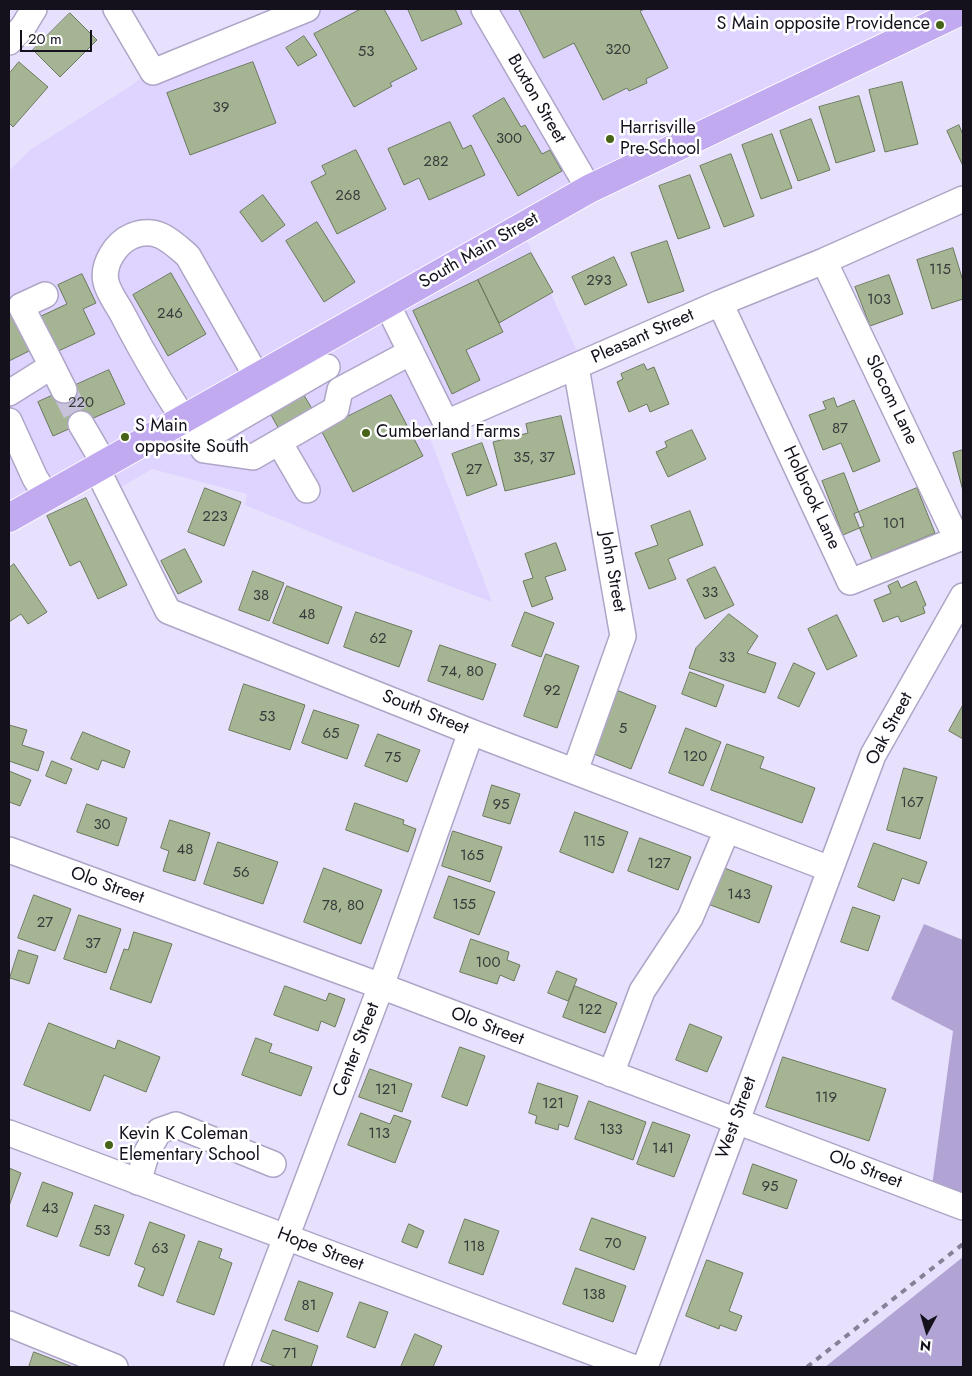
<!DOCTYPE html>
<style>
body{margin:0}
#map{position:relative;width:972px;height:1376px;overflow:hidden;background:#e8e1fe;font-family:Jost,sans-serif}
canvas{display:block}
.frame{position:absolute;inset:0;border:10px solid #14111d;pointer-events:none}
.north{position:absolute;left:902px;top:1306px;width:50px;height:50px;-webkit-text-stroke:4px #fff;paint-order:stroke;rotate:186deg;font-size:14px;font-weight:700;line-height:20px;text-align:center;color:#14111d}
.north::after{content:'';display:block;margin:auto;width:18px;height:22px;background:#14111d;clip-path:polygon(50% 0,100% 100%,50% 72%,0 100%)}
.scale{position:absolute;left:20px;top:30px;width:72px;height:22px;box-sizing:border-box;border:2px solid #14111d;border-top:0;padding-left:6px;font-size:15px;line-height:18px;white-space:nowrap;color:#14111d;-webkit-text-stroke:4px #fff;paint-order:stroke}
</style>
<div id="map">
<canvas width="972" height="1376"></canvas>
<div class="frame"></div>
<div class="north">N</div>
<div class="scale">20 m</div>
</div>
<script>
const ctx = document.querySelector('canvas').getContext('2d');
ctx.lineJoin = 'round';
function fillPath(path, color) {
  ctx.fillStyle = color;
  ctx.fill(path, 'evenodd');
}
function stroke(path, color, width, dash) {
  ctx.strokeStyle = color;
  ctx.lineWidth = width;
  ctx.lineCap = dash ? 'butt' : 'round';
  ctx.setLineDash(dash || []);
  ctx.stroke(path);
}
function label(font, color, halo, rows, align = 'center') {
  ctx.font = font + ' Jost,sans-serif';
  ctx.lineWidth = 5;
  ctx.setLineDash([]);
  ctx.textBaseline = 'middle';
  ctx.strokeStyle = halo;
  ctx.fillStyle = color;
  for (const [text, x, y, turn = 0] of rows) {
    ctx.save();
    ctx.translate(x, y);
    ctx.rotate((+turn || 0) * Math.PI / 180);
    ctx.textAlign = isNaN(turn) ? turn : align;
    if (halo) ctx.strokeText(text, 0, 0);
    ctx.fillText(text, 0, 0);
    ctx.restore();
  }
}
fillPath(new Path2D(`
 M306 9H941L516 216 577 351 427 430 492 602 347 547 245 505 247 494 152 469 113 492 93 459 9 506V171L30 150 132 85 160 62Z`), '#dfd4ff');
fillPath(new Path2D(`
 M924 924 963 940V1198L932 1186 953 1031 891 999Z
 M963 1257V1367H825Z`), '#b1a4d4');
const building = new Path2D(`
 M361 9H384L417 69 390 83 392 86 354 107 314 34Z
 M408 9H455L462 24 422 41Z
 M519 9H645L640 11 668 68 646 79 647 83 629 91 627 88 603 100 574 43 544 58Z
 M70 13 97 40 60 77 33 50Z
 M304 36 317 55 298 66 286 48Z
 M19 62 48 87 13 127 9 123V74Z
 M253 62 276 123 190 155 167 93Z
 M902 82 918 144 885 152 869 90Z
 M859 96 875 151 836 163 819 107Z
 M504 98 521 127 525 125 542 154 550 150 562 171 518 196 473 116Z
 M811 119 830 170 798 181 780 131Z
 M450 122 463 149 471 145 485 175 429 200 419 178 404 185 388 149Z
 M959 125 963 135V166L947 131Z
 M772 134 792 188 761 199 742 145Z
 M356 150 386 209 337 234 311 182 326 174 322 166Z
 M731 154 754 216 724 227 700 166Z
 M690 175 710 228 678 239 659 186Z
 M263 195 285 225 262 242 240 212Z
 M317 222 355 282 324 302 286 241Z
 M667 241 684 291 648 303 631 253Z
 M953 248 963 281V299L932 309 917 260Z
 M531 253 553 292 499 323 478 280Z
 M614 257 627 285 585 305 572 277Z
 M171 273 206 334 168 356 133 295Z
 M82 274 96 303 83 309 95 334 54 353 37 318 67 304 58 285Z
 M889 275 903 314 870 326 855 287Z
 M478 280 503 332 466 350 480 380 452 394 413 311Z
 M9 299 33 349 9 361Z
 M644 364 647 370 654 367 669 404 650 412 647 404 629 412 617 382 623 379 621 374Z
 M109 370 125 404 53 436 38 402Z
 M299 387 314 412 280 431 266 406Z
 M391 395 423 456 353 492 321 430Z
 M834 398 837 407 854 400 880 461 853 472 841 443 823 450 809 415 826 409 823 402Z
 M561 416 575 474 505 491 493 442 528 433 526 424Z
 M692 430 706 459 668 477 656 452 667 447 665 442Z
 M482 443 497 485 467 496 452 454Z
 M963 450V491L953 453Z
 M844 473 864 526 843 535 822 481Z
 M205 488 241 502 224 546 188 532Z
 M917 488 935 533 872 559 854 514Z
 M86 498 127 585 98 599 80 561 70 566 47 516Z
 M690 511 703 545 668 559 676 579 649 589 635 553 658 545 651 526Z
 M556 543 566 570 545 577 553 599 532 607 523 581 533 578 525 554Z
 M185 549 202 582 178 594 161 561Z
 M14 564 47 612 28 624 21 614 9 622V568Z
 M715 567 734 605 705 619 687 580Z
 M253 571 284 583 269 621 239 610Z
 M898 581 901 588 916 581 926 605 923 607 925 613 901 622 898 616 883 622 874 600 891 593 888 586Z
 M287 586 342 607 328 644 273 623Z
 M356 612 412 631 399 667 344 647Z
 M525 612 554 623 541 657 512 646Z
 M729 614 758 636 747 653 776 663 765 693 689 668 696 648Z
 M837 615 857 656 827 670 808 629Z
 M440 645 496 664 483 700 428 681Z
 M546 654 579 666 557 728 524 716Z
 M794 663 815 673 799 707 778 698Z
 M690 672 724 685 716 707 682 694Z
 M244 684 305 705 290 750 229 730Z
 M614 689 656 706 631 769 589 752Z
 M963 705V739L949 731Z
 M314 710 359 725 347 759 302 743Z
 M9 725 27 730 22 745 44 752 38 771 9 761Z
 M686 728 721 742 703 786 669 773Z
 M83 732 130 751 124 768 102 760 98 770 71 759Z
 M378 734 420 750 407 782 365 766Z
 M727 744 764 757 760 768 815 788 802 823 711 790Z
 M52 761 72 769 66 784 46 776Z
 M904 768 937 777 920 839 887 830Z
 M9 771 31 780 20 806 9 802Z
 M492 785 520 794 510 824 483 816Z
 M355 803 404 820 403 824 416 829 408 852 346 830Z
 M87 804 127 818 118 846 77 832Z
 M575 812 628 832 613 873 560 852Z
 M170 820 210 833 195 881 163 871 169 851 161 848Z
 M453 831 502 847 490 882 442 866Z
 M640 838 691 857 678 890 628 871Z
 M218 842 278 862 263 904 204 884Z
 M874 843 927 862 919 884 902 878 894 901 858 887Z
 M719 866 772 886 759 923 705 903Z
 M324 868 382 890 361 944 304 922Z
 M449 876 495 892 479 935 434 918Z
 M34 895 71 909 55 951 18 938Z
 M853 907 880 916 868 951 841 942Z
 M79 915 121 929 106 973 64 959Z
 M134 932 172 944 151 1003 110 989 124 949 128 950Z
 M471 939 509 952 507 960 520 965 514 981 500 975 497 984 460 972Z
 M19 950 38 956 29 984 10 978Z
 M557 971 577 979 568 1001 548 993Z
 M285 986 326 1001 329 993 345 999 335 1027 321 1021 318 1031 274 1015Z
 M575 986 617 1003 605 1033 563 1017Z
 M49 1023 115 1049 118 1040 160 1057 146 1092 104 1075 90 1111 24 1085Z
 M690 1024 722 1037 707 1072 676 1060Z
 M256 1038 272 1044 269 1052 312 1067 301 1096 242 1075Z
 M460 1047 485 1056 467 1106 442 1097Z
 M783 1057 886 1089 869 1141 766 1107Z
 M370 1069 412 1084 402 1112 359 1097Z
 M538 1083 578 1096 568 1127 559 1124 558 1130 535 1123 537 1116 529 1113Z
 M589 1101 646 1122 633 1160 575 1139Z
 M361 1113 390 1124 394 1115 411 1121 395 1163 348 1145Z
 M653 1122 690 1135 674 1177 637 1164Z
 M753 1164 797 1180 787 1209 743 1194Z
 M9 1168 21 1173 9 1206Z
 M43 1182 73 1193 57 1237 27 1226Z
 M95 1205 124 1215 109 1256 80 1246Z
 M592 1218 646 1237 634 1270 580 1250Z
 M465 1219 499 1231 483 1275 449 1263Z
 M150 1222 185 1235 163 1296 138 1286 145 1268 135 1264Z
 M409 1224 424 1231 417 1248 402 1242Z
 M199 1241 222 1249 219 1258 232 1263 214 1315 177 1302Z
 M707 1260 743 1273 729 1311 742 1316 736 1331 720 1325 719 1329 686 1316Z
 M576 1268 626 1286 613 1322 563 1304Z
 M299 1281 333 1293 318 1332 285 1320Z
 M360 1302 388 1312 375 1348 347 1337Z
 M273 1330 318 1346 311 1367H277L261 1361Z
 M415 1334 442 1346 433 1367H401Z
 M34 1352 73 1367H29Z`);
fillPath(building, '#a5b594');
stroke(building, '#6a795a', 1);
stroke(new Path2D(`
 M64 390 81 424`), '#c8c2dc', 25, [25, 12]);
const minor = new Path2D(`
 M116 9 153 72 307 9
 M484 9 589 189
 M9 42 23 27 34 9
 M824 261 957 539
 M720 303 850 582 963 537
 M387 304 446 423 720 303 824 261 963 199
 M52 366 64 390
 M9 393 52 366 21 306 45 295
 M270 400 188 256C171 241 157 226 132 236 116 243 102 264 106 282 108 292 117 304 122 313 146 360 174 406 204 450L253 457 336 409 340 390 411 352
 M9 421 35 478 47 497
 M81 424 105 465
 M198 442 327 367
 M279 442 307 490
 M97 469 168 611 471 732 830 869
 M575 771 623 636 576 367
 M9 850 381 986 963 1207
 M611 1074 642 991 690 918 727 830
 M9 1133 632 1367
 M138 1182 147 1152 159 1131 176 1125 273 1164
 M9 1324 115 1367
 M237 1367 381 986 471 732
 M645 1367 873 755 963 596`);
const major = new Path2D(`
 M9 518 589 189 963 10`);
stroke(minor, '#aea5c7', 28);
stroke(major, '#fff', 30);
stroke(minor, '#fff', 25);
stroke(major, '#c1aaef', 28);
stroke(new Path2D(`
 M807 1367 963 1244`), '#868196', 4, [6, 6]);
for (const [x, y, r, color] of [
 [940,25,5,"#466317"],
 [610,139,5,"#466317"],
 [366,433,5,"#466317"],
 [125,437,5,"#466317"],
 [109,1145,5,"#466317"]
]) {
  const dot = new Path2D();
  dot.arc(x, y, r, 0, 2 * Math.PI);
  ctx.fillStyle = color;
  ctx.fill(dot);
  stroke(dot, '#fff', 2);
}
label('15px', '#383a3b', null, [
 ["320",618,50],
 ["53",366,52],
 ["39",221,108],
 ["300",509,139],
 ["282",436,162],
 ["268",348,196],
 ["115",940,270],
 ["293",599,281],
 ["103",879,300],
 ["246",170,314],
 ["220",81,403],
 ["87",840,429],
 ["35, 37",534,458],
 ["27",474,470],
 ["223",215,517],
 ["101",894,524],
 ["33",710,593],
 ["38",261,596],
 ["48",307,615],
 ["62",378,639],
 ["33",727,658],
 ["74, 80",462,672],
 ["92",552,691],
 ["53",267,717],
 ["5",623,729],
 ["65",331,734],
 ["120",695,757],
 ["75",393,758],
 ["167",912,803],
 ["95",501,805],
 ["30",102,825],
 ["115",594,842],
 ["48",185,850],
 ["165",472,856],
 ["127",659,864],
 ["56",241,873],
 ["143",739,895],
 ["155",464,905],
 ["78, 80",343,906],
 ["27",45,923],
 ["37",93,944],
 ["100",488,963],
 ["122",590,1010],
 ["121",386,1090],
 ["119",826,1098],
 ["121",553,1104],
 ["133",611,1130],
 ["113",379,1134],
 ["141",663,1149],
 ["95",770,1187],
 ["43",50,1209],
 ["53",102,1231],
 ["70",613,1244],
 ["118",474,1247],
 ["63",160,1249],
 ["138",594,1295],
 ["81",309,1306],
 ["71",290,1354]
]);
label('18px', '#14111d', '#fff', [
 ["S Main opposite Providence",930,25,"right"],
 ["Harrisville",620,129],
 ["Pre-School",620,150],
 ["S Main",135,427],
 ["opposite South",135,448],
 ["Cumberland Farms",376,433],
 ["Kevin K Coleman",119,1135],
 ["Elementary School",119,1156]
], 'left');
label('18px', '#14111d', '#fff', [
 ["Buxton Street",536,99,60],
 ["South Main Street",479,251,-30],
 ["Pleasant Street",643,337,-24],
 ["Slocom Lane",891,400,64],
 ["Holbrook Lane",811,498,65],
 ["John Street",612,572,80],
 ["South Street",425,713,22],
 ["Oak Street",890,729,-62],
 ["Olo Street",107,886,20],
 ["Olo Street",487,1027,21],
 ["Center Street",357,1050,-69],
 ["West Street",737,1118,-70],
 ["Olo Street",865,1170,21],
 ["Hope Street",320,1250,21]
]);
</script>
